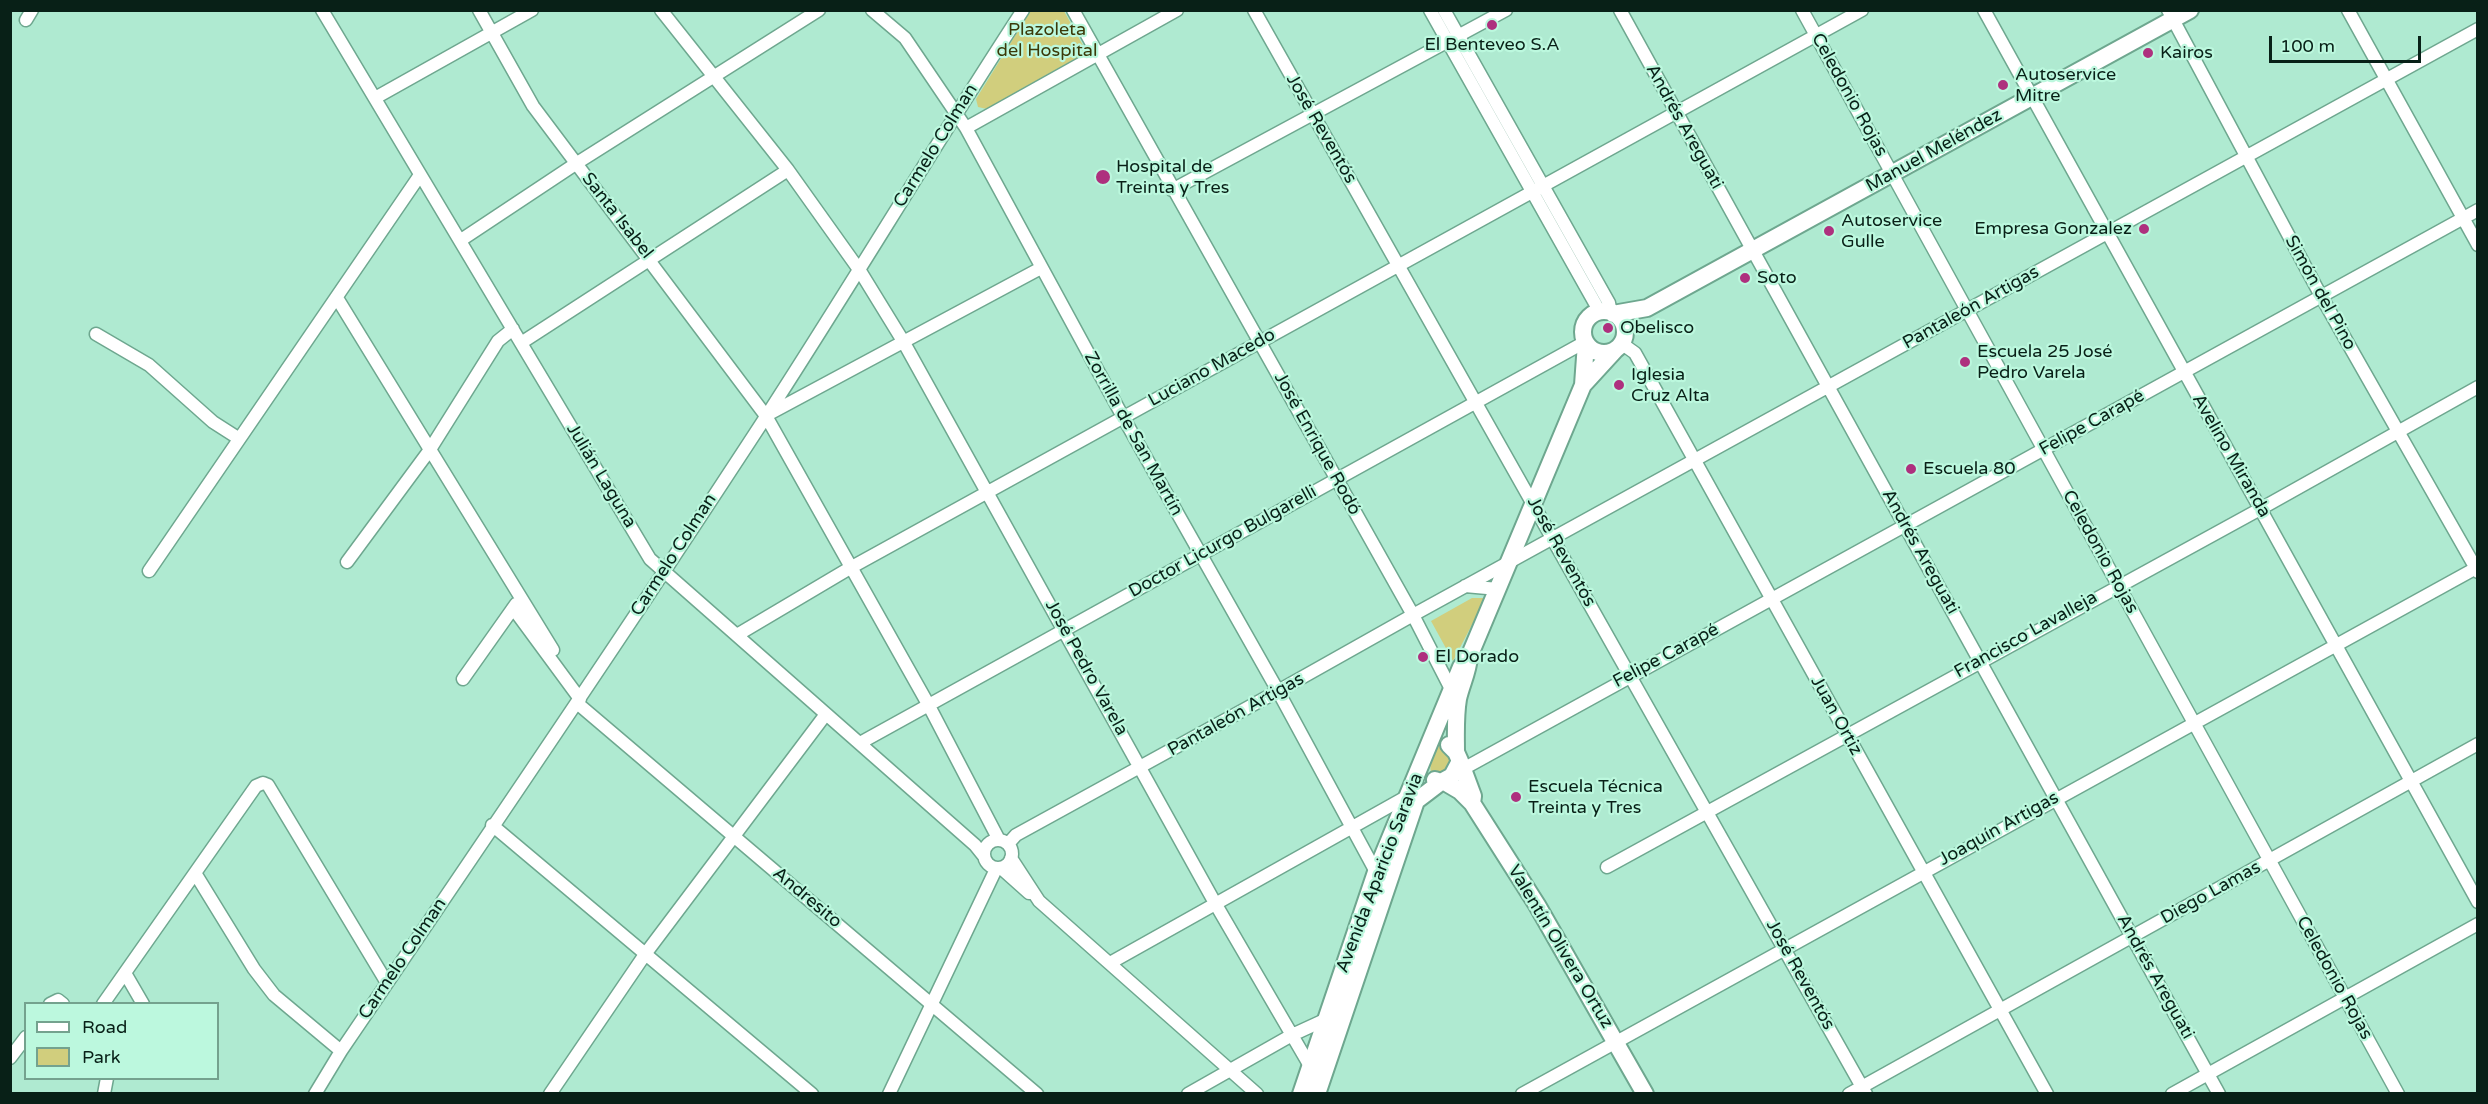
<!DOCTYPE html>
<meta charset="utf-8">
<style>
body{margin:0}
#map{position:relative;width:2488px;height:1104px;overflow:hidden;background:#afead1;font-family:"Varela Round",sans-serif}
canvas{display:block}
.frame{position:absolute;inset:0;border:12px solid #082017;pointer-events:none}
.legend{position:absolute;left:24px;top:1002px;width:195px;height:78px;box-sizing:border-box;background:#bcf8de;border:2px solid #74a28e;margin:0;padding:8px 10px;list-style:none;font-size:18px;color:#082017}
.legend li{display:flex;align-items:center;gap:12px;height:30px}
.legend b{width:30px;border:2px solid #74a28e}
.scale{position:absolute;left:2269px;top:36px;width:152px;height:27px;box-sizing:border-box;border:3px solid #082017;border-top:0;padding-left:8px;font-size:18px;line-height:21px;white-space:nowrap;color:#082017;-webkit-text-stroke:4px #bcf8de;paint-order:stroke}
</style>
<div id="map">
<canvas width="2488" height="1104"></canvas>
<div class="frame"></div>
<ul class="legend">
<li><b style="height:8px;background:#fff"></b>Road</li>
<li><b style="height:16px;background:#d1ce7d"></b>Park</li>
</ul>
<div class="scale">100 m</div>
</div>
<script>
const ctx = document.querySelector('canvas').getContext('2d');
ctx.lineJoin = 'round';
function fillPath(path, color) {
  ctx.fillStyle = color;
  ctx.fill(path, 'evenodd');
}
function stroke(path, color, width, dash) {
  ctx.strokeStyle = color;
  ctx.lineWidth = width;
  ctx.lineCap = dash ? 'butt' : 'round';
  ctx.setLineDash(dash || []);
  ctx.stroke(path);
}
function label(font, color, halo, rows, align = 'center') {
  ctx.font = font + ' "Varela Round",sans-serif';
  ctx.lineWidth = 4.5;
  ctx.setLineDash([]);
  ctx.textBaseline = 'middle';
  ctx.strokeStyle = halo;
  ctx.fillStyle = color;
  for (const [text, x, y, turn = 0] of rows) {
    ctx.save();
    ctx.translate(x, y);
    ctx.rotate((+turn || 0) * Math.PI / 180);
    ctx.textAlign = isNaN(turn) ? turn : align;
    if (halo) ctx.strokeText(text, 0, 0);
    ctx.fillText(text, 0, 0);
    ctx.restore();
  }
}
fillPath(new Path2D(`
 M1031 10 1064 11 1085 49 1084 54 987 109 978 107 976 99Z
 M1472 598H1486L1453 661 1431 621Z
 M1437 746H1442L1452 759 1449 772 1437 776 1431 772C1429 763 1431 754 1437 746Z`), '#d1ce7d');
const street = new Path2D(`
 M322 10 650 559 975 845 983 855
 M479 10 533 106 766 416 928 704 999 840
 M661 10 788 170 860 271 903 341 1215 903 1310 1066
 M872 10 905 38 966 128 1123 417 1278 691 1376 872
 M1073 10 1413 615 1452 691
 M1254 10 1866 1094
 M1430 10 1596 305 1598 313
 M1444 10 1609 303 1611 313
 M1620 10 2219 1094
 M1802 10 2398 1094
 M1984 10 2478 902
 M2168 10 2321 296 2478 572
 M2348 10 2478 245
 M26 20 32 10
 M375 98 532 10
 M966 128 1177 10
 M1172 190 1506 10
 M461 240 577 163 819 10
 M337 298 553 650
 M96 334 149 365 213 422 238 438
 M521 343 788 170
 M1621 343 1635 353 2047 1094
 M767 415 1041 268
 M347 562 429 451 498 341 513 329
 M149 571 420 175
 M1465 586 1498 589
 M513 608 580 699
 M737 635 850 568 1862 10
 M463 679 516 604
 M577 703 1037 1094
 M860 743 1585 342
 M1463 769 2478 210
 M492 825 812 1094
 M984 854a14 14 0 1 1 28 0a14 14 0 1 1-28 0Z
 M1008 844 1016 835 1278 691 1413 615 2478 29
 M1011 858 1039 901 1257 1094
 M1607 867 2262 508 2478 387
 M1001 868 1029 893
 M195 873 254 969 274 995 341 1051
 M1110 963 1406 797
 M125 973 143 1004
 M50 1004 58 1000 63 1004
 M103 1004 256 786 263 783 268 785 387 983
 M10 1058 26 1037
 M104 1094 107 1078
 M315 1094 341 1051C485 839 629 627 769 412 855 279 936 143 1023 10
 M550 1094 646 953 826 714
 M889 1094 996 869
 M1188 1094 1292 1035 1329 1018
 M1522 1094 2478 567
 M1849 1094 2478 744
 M2172 1094 2478 924`);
const secondary = new Path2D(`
 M1583 332a21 21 0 1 1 42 0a21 21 0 1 1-42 0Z
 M1613 314 1647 308 2190 10
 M1583 385 1616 349
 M1456 752C1456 735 1455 717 1458 699 1461 685 1468 672 1469 657L1583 385 1586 343
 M1460 761 1473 796 1472 803
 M1435 780 1441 782 1452 776 1460 761 1456 752 1449 745
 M1443 781 1460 791 1472 803 1537 905 1645 1094
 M1301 1094 1376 872 1461 667 1469 657
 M1317 1094 1416 801 1441 782`);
stroke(street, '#6ea78f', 15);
stroke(secondary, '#6ea78f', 20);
stroke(street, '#fff', 12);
stroke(secondary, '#fff', 16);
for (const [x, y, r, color] of [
 [1492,25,6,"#ae307e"],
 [2148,53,6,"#ae307e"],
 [2003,85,6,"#ae307e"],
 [1103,177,8,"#ae307e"],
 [2144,229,6,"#ae307e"],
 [1829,231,6,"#ae307e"],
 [1745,278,6,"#ae307e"],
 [1608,328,6,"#ae307e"],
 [1965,362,6,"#ae307e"],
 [1619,385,6,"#ae307e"],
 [1911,469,6,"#ae307e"],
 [1423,657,6,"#ae307e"],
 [1516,797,6,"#ae307e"]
]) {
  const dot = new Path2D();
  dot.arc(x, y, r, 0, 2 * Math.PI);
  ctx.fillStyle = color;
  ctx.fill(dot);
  stroke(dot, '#bcf8de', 2);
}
label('18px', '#3b3908', '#bcf8de', [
 ["Plazoleta",1047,30],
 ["del Hospital",1047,51]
]);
label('18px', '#082017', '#bcf8de', [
 ["El Benteveo S.A",1492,45,"center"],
 ["Kairos",2160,53],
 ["Autoservice",2015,75],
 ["Mitre",2015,96],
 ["Hospital de",1116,167],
 ["Treinta y Tres",1116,188],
 ["Autoservice",1841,221],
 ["Gulle",1841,242],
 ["Empresa Gonzalez",2132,229,"right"],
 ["Soto",1757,278],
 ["Obelisco",1620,328],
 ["Escuela 25 José",1977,352],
 ["Pedro Varela",1977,373],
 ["Iglesia",1631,375],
 ["Cruz Alta",1631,396],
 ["Escuela 80",1923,469],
 ["El Dorado",1435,657],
 ["Escuela Técnica",1528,787],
 ["Treinta y Tres",1528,808]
], 'left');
label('18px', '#082017', '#bcf8de', [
 ["Celedonio Rojas",1849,95,61],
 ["Andrés Areguati",1684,127,61],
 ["José Reventós",1321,129,60],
 ["Carmelo Colman",936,146,-58],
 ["Manuel Meléndez",1934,151,-29],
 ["Santa Isabel",617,216,52],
 ["Simón del Pino",2320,293,61],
 ["Pantaleón Artigas",1971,308,-29],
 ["Luciano Macedo",1212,368,-29],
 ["Felipe Carapé",2092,423,-29],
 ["Zorrilla de San Martín",1133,434,61],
 ["José Enrique Rodó",1317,444,61],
 ["Avelino Miranda",2231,456,60],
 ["Julián Laguna",601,476,59],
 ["Doctor Licurgo Bulgarelli",1223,542,-29],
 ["José Reventós",1561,552,61],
 ["Andrés Areguati",1920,552,61],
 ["Celedonio Rojas",2100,552,61],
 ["Carmelo Colman",674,555,-57],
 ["Francisco Lavalleja",2026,635,-29],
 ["Felipe Carapé",1666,656,-28],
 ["José Pedro Varela",1086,668,61],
 ["Pantaleón Artigas",1236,715,-29],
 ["Juan Ortiz",1836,716,61],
 ["Joaquín Artigas",1999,829,-29],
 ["Avenida Aparicio Saravia",1380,873,-69],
 ["Diego Lamas",2211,893,-29],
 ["Andresito",807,898,40],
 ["Valentín Olivera Ortuz",1560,947,59],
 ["Carmelo Colman",403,959,-56],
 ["José Reventós",1800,975,61],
 ["Andrés Areguati",2155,977,61],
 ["Celedonio Rojas",2334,978,61]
]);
</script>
